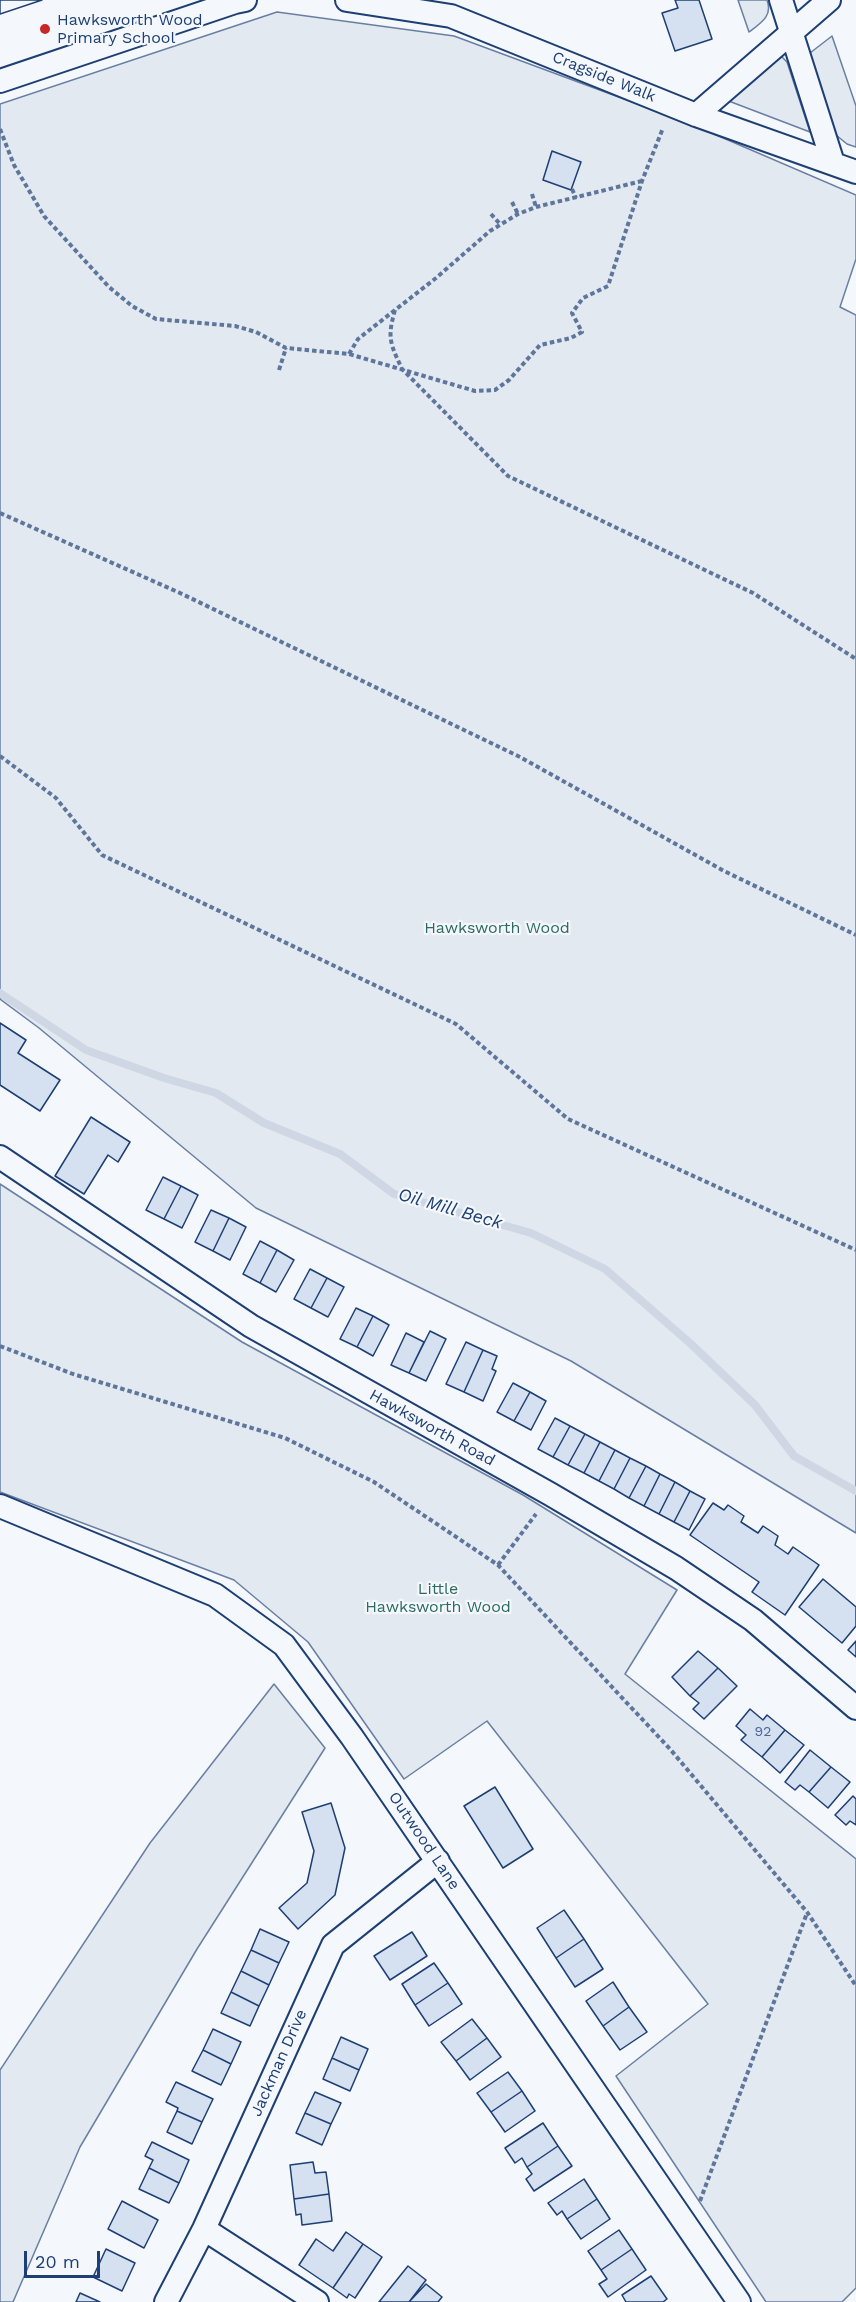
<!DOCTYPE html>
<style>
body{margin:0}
#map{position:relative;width:856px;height:2302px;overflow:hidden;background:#f4f7fb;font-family:"Work Sans",sans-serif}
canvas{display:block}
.scale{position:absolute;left:24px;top:2251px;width:76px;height:27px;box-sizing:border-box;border:3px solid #1d3f73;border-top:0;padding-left:8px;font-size:18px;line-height:21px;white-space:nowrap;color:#1d3f73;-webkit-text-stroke:4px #f4f7fb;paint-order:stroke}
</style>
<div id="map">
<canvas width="856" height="2302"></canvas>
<div class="scale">20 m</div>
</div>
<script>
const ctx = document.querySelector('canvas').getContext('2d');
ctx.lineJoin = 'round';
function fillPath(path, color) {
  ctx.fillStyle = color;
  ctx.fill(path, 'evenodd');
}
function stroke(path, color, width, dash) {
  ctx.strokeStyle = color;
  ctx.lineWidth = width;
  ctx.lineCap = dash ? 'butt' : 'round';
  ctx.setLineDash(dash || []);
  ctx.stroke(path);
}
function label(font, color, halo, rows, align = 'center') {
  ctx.font = font + ' "Work Sans",sans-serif';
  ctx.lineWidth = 4.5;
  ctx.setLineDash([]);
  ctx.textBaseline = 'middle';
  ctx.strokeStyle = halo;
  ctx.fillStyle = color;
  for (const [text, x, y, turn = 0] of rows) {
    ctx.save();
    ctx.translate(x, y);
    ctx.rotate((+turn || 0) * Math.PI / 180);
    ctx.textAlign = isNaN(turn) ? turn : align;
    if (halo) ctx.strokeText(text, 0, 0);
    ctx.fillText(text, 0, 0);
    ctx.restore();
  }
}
const green = new Path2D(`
 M738 0H767C773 16 761 23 749 32Z
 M277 12 454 36 686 122 856 195V259L840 307 856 315V1533L571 1361 256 1208 39 1028 0 999V104Z
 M832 36 856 106V147L847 144 836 135 810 53Z
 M782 57 787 62 810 132 726 100 774 59Z
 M0 1184 242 1342 523 1495 677 1590 625 1674 856 1859V2288L842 2302H766L616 2076 708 2004 487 1721 404 1779 308 1642 234 1580 0 1492Z
 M274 1684 325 1748 197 1949 80 2147 13 2302H0V2070L150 1843Z`);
fillPath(green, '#e3e9f0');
stroke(green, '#687fa3', 1.5);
stroke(new Path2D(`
 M0 993 86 1050 164 1078 216 1093 264 1123 340 1154 394 1194 531 1233 605 1269 691 1344 755 1405 794 1456 856 1491`), '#cfd7e4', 8);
const building = new Path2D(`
 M0 0H42L0 14Z
 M0 0H42L0 14Z
 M675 0H699L712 39 675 51 662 13 678 8Z
 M552 151 581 162 571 190 543 180Z
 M0 1023 26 1040 18 1053 60 1080 40 1111 0 1085Z
 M91 1117 130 1142 118 1162 108 1155 84 1194 55 1176Z
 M163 1177 181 1186 164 1219 146 1210Z
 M181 1186 198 1195 182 1228 164 1219Z
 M211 1210 229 1218 213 1251 195 1242Z
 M229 1218 246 1227 230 1260 213 1251Z
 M260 1241 277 1250 260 1283 243 1274Z
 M277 1250 294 1260 276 1292 260 1283Z
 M310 1269 327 1278 311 1308 294 1299Z
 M327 1278 344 1287 328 1317 311 1308Z
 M356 1308 373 1316 357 1347 340 1339Z
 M373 1316 389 1325 373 1356 357 1347Z
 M430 1331 446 1339 426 1381 409 1373Z
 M406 1333 424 1342 409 1373 391 1365Z
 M466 1342 483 1350 464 1392 446 1384Z
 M483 1350 497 1356 492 1369 496 1371 483 1401 464 1392Z
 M513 1383 530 1392 514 1421 497 1412Z
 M530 1392 546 1401 531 1430 514 1421Z
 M555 1418 570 1426 553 1457 538 1449Z
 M570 1426 585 1434 568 1465 553 1457Z
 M585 1434 600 1442 584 1473 568 1465Z
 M600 1442 615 1450 599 1481 584 1473Z
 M615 1450 630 1458 614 1489 599 1481Z
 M630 1458 646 1466 629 1498 614 1489Z
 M646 1466 660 1474 644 1506 629 1498Z
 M660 1474 675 1482 659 1514 644 1506Z
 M675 1482 690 1491 674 1522 659 1514Z
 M690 1491 705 1499 689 1530 674 1522Z
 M713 1503 724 1510 728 1505 744 1516 741 1522 758 1533 763 1526 778 1536 775 1545 788 1554 793 1547 819 1565 785 1615 752 1592 759 1582 690 1535Z
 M823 1579 856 1607V1626L842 1643 799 1607Z
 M856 1641V1657L848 1650Z
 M698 1651 718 1668 690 1696 672 1677Z
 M718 1668 737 1686 704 1719 693 1709 699 1703 690 1696Z
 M750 1709 763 1720 767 1715 785 1730 762 1757 741 1740 746 1735 736 1726Z
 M785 1730 804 1745 780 1773 762 1757Z
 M810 1750 831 1767 809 1792 800 1785 795 1790 785 1782Z
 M831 1767 850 1782 828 1808 809 1792Z
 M495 1787 533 1849 503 1868 464 1806Z
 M853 1796 856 1799V1825L850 1821 846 1825 835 1815Z
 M331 1803 345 1848 335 1895 298 1929 279 1908 307 1883 314 1851 302 1812Z
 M564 1910 584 1939 556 1958 537 1928Z
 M260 1929 289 1942 279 1963 251 1950Z
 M412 1932 427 1956 390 1980 374 1956Z
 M584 1939 603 1969 575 1987 556 1958Z
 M251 1950 279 1963 269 1985 241 1971Z
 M434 1963 448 1983 415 2005 402 1984Z
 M241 1971 269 1985 259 2006 231 1992Z
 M613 1982 629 2007 603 2026 586 2001Z
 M448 1983 462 2004 429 2026 415 2005Z
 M231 1992 259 2006 250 2026 221 2013Z
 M629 2007 647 2032 620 2050 603 2026Z
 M472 2019 487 2038 456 2061 441 2042Z
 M213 2029 241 2042 231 2064 203 2050Z
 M341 2037 368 2049 359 2070 332 2058Z
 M487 2038 501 2057 470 2080 456 2061Z
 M203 2050 231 2064 221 2085 192 2071Z
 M332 2058 359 2070 350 2091 323 2079Z
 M508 2072 522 2091 491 2112 477 2093Z
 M176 2082 213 2099 202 2122 177 2111 178 2108 166 2102Z
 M522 2091 535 2111 505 2132 491 2112Z
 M315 2092 341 2103 331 2124 305 2113Z
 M177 2111 202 2122 192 2144 167 2132Z
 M305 2113 331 2124 322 2145 296 2133Z
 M543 2123 558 2146 527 2167 522 2158 515 2163 505 2148Z
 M152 2142 189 2160 179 2183 149 2168 153 2160 145 2156Z
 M558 2146 572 2166 534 2191 526 2179 532 2174 527 2167Z
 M313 2162 315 2173 326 2172 329 2194 294 2199 290 2165Z
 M149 2168 179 2183 169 2203 139 2189Z
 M584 2179 597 2199 567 2219 562 2211 557 2215 548 2203Z
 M329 2194 332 2221 302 2225 301 2214 296 2215 294 2199Z
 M597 2199 610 2219 581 2239 567 2219Z
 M122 2201 158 2220 144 2248 108 2229Z
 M619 2230 632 2249 601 2270 588 2251Z
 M346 2232 363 2244 333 2288 299 2265 316 2239 333 2251Z
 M363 2244 382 2257 355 2298 349 2294 347 2298 333 2288Z
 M106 2249 135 2263 122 2291 93 2277Z
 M632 2249 646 2270 608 2297 599 2284 607 2279 601 2270Z
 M408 2266 426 2280 409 2302H379Z
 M651 2276 667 2299 663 2302H626L622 2295Z
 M426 2284 442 2297 438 2302H409Z
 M80 2293 100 2302H76Z`);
fillPath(building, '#d5e0f0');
stroke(building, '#1d3f73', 1.5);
const minor = new Path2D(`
 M347 0 451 16 696 115 856 172
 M781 0 833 163
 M0 81 235 2 245 0
 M696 115 829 0
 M0 1157 251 1326 550 1494 676 1568 753 1620 856 1708
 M0 1506 215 1595 284 1645 352 1737 739 2302
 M204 2229 317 2302
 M166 2302 204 2229 333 1945 438 1861`);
stroke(minor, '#1d3f73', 26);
stroke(new Path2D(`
 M0 129 14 165 44 216 109 287 132 306 156 319 235 326 256 332 286 348 349 354 475 391 495 390 509 380 540 345 571 338 582 332 572 313 583 298 608 286 642 181 663 128
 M572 189 576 198
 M532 194 536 207
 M512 202 518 214
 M491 214 500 224
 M395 310C387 338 390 343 402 369L508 476 753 593 856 659
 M349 354 358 339 436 278 490 231 518 214 536 207 642 181
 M279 370 286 348
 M0 513 180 593 520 757 724 871 856 935
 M0 756 56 798 102 855 456 1024 568 1119 856 1250
 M0 1346 73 1374 285 1438 374 1482 498 1565 670 1749 807 1912 856 1986
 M498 1565 536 1514
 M700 2201 807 1913`), '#5e769c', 4, [4.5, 3]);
stroke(minor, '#f4f7fb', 22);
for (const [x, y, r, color] of [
 [45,29,6,"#c62828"]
]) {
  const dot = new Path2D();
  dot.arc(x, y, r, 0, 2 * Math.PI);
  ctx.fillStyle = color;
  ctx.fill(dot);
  stroke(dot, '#f4f7fb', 2);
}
label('14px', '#4b6792', null, [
 ["92",763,1732]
]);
label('16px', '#1d3f73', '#f4f7fb', [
 ["Hawksworth Wood",57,20],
 ["Primary School",57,38]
], 'left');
label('16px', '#1d3f73', '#f4f7fb', [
 ["Cragside Walk",604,77,22],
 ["Hawksworth Road",432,1428,29],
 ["Outwood Lane",424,1841,56],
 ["Jackman Drive",279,2063,-66]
]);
label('16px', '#2c6c60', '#f4f7fb', [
 ["Hawksworth Wood",497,928],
 ["Little",438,1589],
 ["Hawksworth Wood",438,1607]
]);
label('italic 18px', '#1d3f73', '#f4f7fb', [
 ["Oil Mill Beck",450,1209,16]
]);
</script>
